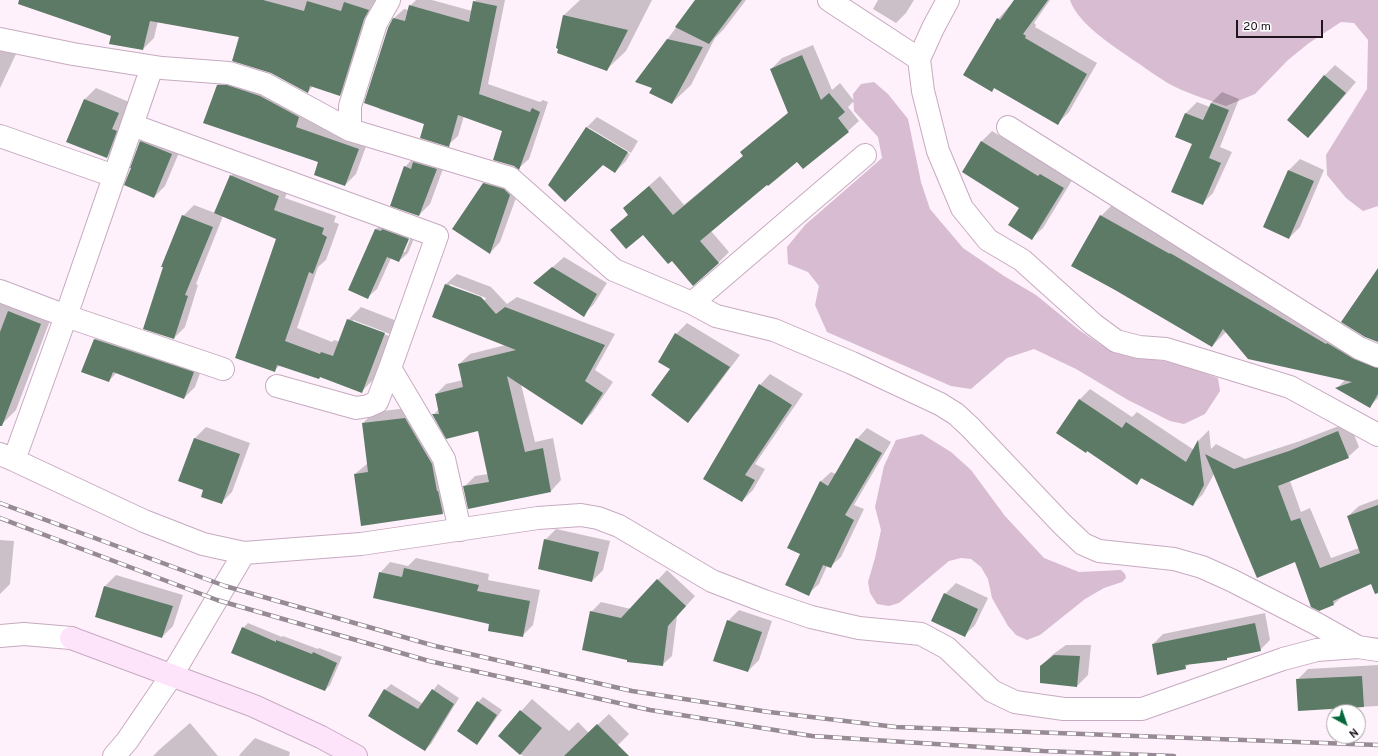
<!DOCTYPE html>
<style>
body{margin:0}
#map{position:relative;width:1378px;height:756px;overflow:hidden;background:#fef1fb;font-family:Overpass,sans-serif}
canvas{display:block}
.north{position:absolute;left:1326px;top:704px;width:40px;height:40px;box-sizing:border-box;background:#fff;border:1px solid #a6a1a5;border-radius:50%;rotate:140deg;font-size:11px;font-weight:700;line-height:16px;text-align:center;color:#20151e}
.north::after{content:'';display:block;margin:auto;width:14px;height:18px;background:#05673b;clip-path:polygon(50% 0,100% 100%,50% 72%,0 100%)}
.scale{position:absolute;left:1236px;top:20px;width:87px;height:18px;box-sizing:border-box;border:2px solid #20151e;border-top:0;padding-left:5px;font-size:12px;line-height:14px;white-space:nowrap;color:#20151e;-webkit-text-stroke:3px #fff;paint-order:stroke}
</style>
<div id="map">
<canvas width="1378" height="756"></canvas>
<div class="north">N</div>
<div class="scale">20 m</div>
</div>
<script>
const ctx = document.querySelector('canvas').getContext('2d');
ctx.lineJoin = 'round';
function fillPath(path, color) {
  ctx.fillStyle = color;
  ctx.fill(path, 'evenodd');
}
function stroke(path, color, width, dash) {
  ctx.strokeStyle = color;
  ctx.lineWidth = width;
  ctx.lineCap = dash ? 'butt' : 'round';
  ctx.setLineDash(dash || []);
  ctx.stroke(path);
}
fillPath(new Path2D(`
 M1070 0H1378V206L1363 211 1346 198 1327 175 1326 155 1367 89 1368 40 1354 23 1341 22 1309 43 1288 60 1255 94 1226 106C1206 99 1185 93 1166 82 1158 77 1149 71 1141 65 1120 51 1077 24 1070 0Z
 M874 82 888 94 908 119 921 182 930 209 963 248 1004 276 1036 295 1079 330 1101 345 1131 356 1176 363 1218 378 1220 391 1205 414 1184 424 1170 421 1128 400 1076 369 1034 349 1007 358 971 389 951 386 827 332 815 305 819 286 808 272 788 264 787 247 805 225 882 158 878 137 854 111 853 94 861 84Z
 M922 434 951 452 971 470 1005 516 1044 558 1079 572 1121 570 1125 574 1126 578 1122 582 1104 588 1085 599 1040 635 1027 640 1016 635 1008 626 992 598 988 579 981 567 971 559 961 558 949 561 899 603 889 606 877 604 870 593 868 582 875 558 881 530 875 507 884 466 896 440Z`), '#d7bcd2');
fillPath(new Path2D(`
 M57 0H379L351 84 340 95 313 86 308 92 240 36 158 21 154 38 143 49 112 35Z
 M416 0H432L472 11 474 2 476 0H505L488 84 540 102 543 100 548 102 529 159 519 168 503 130 464 116 458 136 448 145 425 124 379 109 388 28 394 18 404 9 409 10 410 6Z
 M580 0H652L626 51 606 70 557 48 564 15Z
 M696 0H746L724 29 715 38 691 85 672 103 653 87 637 81Z
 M878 0H914L906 13 896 23 873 9Z
 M1015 0H1050L1034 23 1036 25 1035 27 1097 63 1069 112 1058 123 995 87 991 91 964 74 998 19Z
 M813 45 832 90 840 83 854 101 848 107 859 121 848 131 803 168 798 161 767 183 711 231 729 252 718 263 672 259 643 234 612 230 629 214 624 208 660 176 684 205 744 155 742 152 752 142 789 112 771 69 782 58Z
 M0 47 16 54 0 88Z
 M1335 65 1356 82 1319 126 1308 137 1324 76Z
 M229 74 369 138 356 174 345 185 320 162 217 85Z
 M96 88 129 102 123 118 127 120 118 146 107 157 85 99Z
 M1222 92 1239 99 1220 147 1232 152 1213 193 1202 204 1193 144 1176 137 1186 113 1197 102 1210 107 1211 103Z
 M597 117 638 141 631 153 588 127V130L630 154 626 161 615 172 586 128Z
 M151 131 183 143 165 186 154 197 141 142Z
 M992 131 1050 166 1074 177 1043 228 1032 238 1020 207 981 142Z
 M415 156 447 158 430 204 419 215 405 167Z
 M1300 159 1324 170 1300 227 1289 238V170Z
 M243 164 291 183 285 198 336 216 334 222 339 224 326 260 318 267 297 328 332 342 334 340 340 342 348 320 361 307 397 321 374 379 362 391 321 376 319 378 280 365 274 371 278 238 223 216 196 284 198 285 185 327 174 338 183 216 194 205 215 213 231 176ZM353 320 390 334 389 336 353 322Z
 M494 172 521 184 500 242 490 253 483 183Z
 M1116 201 1378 363V398L1370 406 1337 388 1345 380 1226 332 1212 346 1101 216Z
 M385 221 417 231 408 253 399 261 391 258 377 289 368 297 350 289 376 229ZM410 234 412 235 405 252H403Z
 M564 257 607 283 594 304 583 315 535 283Z
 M457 274 491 287 507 304 517 297 615 334 595 370 613 382 592 413 582 424 521 384 535 442 553 438 561 480 551 491 464 487 475 476 488 474 479 430 433 415 439 409 436 394 446 384 463 380 459 364 470 354 506 345 434 317 446 284ZM450 284 486 298 485 300 450 287Z
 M0 289 54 310 16 410 2 424 0 423Z
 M687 323 740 355 699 410 688 421 672 369 676 334Z
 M105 328 204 362 195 387 184 398 117 372 109 381 82 371 95 339Z
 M770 374 803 394 755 464 765 469 753 490 742 501 704 479 760 385Z
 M1090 389 1132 417 1137 412 1194 450 1199 440 1209 430 1211 449 1216 444 1245 459 1300 441 1349 422 1359 447 1348 457 1290 481 1301 512 1310 508 1331 558 1359 548 1348 516 1359 506 1378 499V580L1343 596 1334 604 1296 561 1214 474 1203 494 1192 505 1142 478 1137 483 1079 400Z
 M416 407 454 502 443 513 362 525 355 474 368 463 363 423 374 412Z
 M206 427 250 443 232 492 221 503 204 489 195 438Z
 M867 428 891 442 854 505 864 509 841 557 830 567 827 566 819 584 808 594 801 554 820 482 831 472 836 474 857 439Z
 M556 529 610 541 603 570 592 581 545 540Z
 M0 540 14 541 10 584 0 594Z
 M416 558 489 574 488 580 540 590 533 625 522 636 491 624 380 573 390 562 408 566Z
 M667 570 695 596 677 616 672 656 662 665 591 612 601 602 631 609Z
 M116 575 183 595 173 626 162 637 96 617 105 586Z
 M956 583 988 598 975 625 964 636 945 594Z
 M739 610 772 621 759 660 748 671 728 621Z
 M1265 613 1270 640 1260 650 1228 657 1226 659 1190 663 1185 668 1153 644 1163 634Z
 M248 623 282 637 283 636 318 649 319 648 342 657 330 685 325 690 243 628Z
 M1066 645H1091L1088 675 1077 686 1041 666 1052 655Z
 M1378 665V706L1299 710 1297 680 1308 669Z
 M391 684 423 704 438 684 459 698 431 744 425 750 385 690Z
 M483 697 502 710 482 738 476 744 478 702Z
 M532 699 569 731 578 722 589 733 609 714 629 734 607 756H523L499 736Z
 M190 723 218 756H153L160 749Z
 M255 738 290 752 289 756H239L241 753Z`), '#0003');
fillPath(new Path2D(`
 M19 0H263L304 11 307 1 341 11 344 2 369 10 364 19 340 96 310 86 308 93 271 73 232 61 239 37 150 21 143 50 109 44 111 36 18 4Z
 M695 0H742L709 44 675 27Z
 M1014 0H1048L1023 34 1026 36 1025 38 1087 74 1058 125 994 88 992 92 963 75 997 18 1000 20Z
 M473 1 497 6 479 94 530 112 532 108 540 112 519 170 514 166 493 160 502 131 458 115 449 147 420 138 424 124 364 103 388 28 393 18 405 21 409 5 469 22Z
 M563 15 628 30 607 71 557 53 558 49 556 48Z
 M667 39 703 47 672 104 649 93 652 88 635 82Z
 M802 55 821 100 829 93 845 112 838 118 849 132 803 169 797 162 768 186 767 185 700 241 719 263 693 286 672 261 668 264 643 235 626 249 610 230 628 215 623 208 649 186 673 215 743 156 740 152 788 113 770 69Z
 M1324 75 1346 93 1308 138 1287 120Z
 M217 85H227L260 96 299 117 296 127 359 149 345 186 314 175 318 162 203 123Z
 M84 99 119 113 112 129 117 131 107 158 66 142Z
 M1211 103 1229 110 1209 158 1221 163 1203 205 1171 192 1192 144 1175 137 1185 113 1203 120Z
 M586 127 628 152 615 173 603 165 565 202 548 185Z
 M140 141 172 154 154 198 124 185 131 168H130Z
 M981 141 1038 176 1040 174 1064 188 1032 240 1008 225 1019 208 962 172Z
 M413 162 437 169 419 216 390 206 404 166 411 169Z
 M1288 170 1314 181 1289 239 1263 227Z
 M230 175 279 196 274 210 324 228 322 234 327 237 313 274 309 272 285 341 320 354 321 352 333 356 347 319 385 333 362 393 320 377 319 379 277 365 275 372 235 358 276 239 214 213Z
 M483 183 504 189 510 195 490 254 452 229Z
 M182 215 213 227 185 295 188 296 174 339 143 329 163 267H161Z
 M1100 215 1170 254V253L1326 344 1327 343 1354 359 1378 368V394L1370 408 1335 388 1352 382 1248 359 1223 329 1212 347 1115 290 1071 266Z
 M375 229 381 231 382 229 409 239 399 262 387 257 368 299 348 290Z
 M552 267 597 294 584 317 533 283Z
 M1378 268V342L1365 337 1341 322Z
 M445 284 481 297 496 314 505 307 605 345 585 381 603 393 582 425 507 376 525 452 543 448 551 492 468 509 463 486 489 482 478 431 446 439 432 414H439L435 394 463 387 458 364 516 350 432 317Z
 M8 311 41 324 2 426H0V332Z
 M675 333 730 367 688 423 651 395 670 369 658 362Z
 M94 339 194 372 184 399 113 372 109 382 81 372Z
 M759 384 792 405 745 475 755 480 742 502 703 479Z
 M1079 399 1122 428 1126 422 1186 462 1198 440 1204 485 1193 506 1141 478 1137 485 1087 451 1086 453 1056 433Z
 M405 418 432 464 437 491H438L443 514 361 526 354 474 368 472 362 423Z
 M1338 431 1349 458 1278 486 1291 521 1300 518 1320 568 1360 553 1347 516 1378 505V593L1375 594 1371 584 1333 601 1334 605 1319 611 1311 607 1295 562 1257 578 1205 454 1234 469 1289 451Z
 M194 438 240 454 222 504 201 497 203 490 178 481Z
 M856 438 882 453 845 515 854 520 831 568 823 565 809 596 785 585 800 554 787 548 820 481 828 486Z
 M544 539 599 552 592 582 538 569Z
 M404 568 479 585 477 591 530 601 523 637 488 631 489 624 373 598 379 572 402 577Z
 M657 579 686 606 668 626 663 666 627 662V660L582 650 590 611 621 618Z
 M104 586 173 606 162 638 95 617Z
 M944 593 978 609 965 637 931 621Z
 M727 620 762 632 748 672 713 661Z
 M1255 623 1261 651 1227 658V660L1185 665 1186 669 1157 675 1152 644Z
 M242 627 276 642V640L312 654 313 652 337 663 325 691 231 653Z
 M1054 655 1080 656 1077 687 1040 683V666Z
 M1362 676 1364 707 1298 711 1296 679Z
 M384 689 418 709 432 689 454 704 425 751 368 716Z
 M477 701 497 715 477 745 457 731Z
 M520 710 542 728 520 755 498 736Z
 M597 724 629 756H564Z`), '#5c7a66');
const street = new Path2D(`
 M829 0 919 59
 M948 0 933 28 919 59 923 91 938 151 962 208 988 240 1022 260 1093 324 1116 341 1139 347 1166 349 1290 387 1378 435
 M0 39 73 54 162 68 229 73 265 84 350 130 510 178 614 270 692 303 716 316 774 330 852 363 940 404 956 414 970 427 1061 523 1083 544 1099 551 1174 559 1202 567 1231 580 1317 624 1358 647
 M152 67 132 125 437 236 390 368 444 459 460 530
 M1008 127 1359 348 1378 356
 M350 130V106L376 23 389 0
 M0 136 114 176
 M0 291 66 316 223 369
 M692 303 865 155
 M277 386 356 408 368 406 377 402 390 368
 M0 454 14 460 144 521 203 544 244 553 361 544 538 518 581 515 598 518 619 526 712 581 764 601 811 617 859 628 921 634 947 648 992 691 1015 702 1064 709H1142L1283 659 1317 650 1358 647 1378 650
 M14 460 66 316 132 125
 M0 636 24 634 71 638
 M114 756 127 741 172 675 244 553`);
const secondary = new Path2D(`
 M71 638 254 706 321 737 356 756`);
stroke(street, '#c7aac1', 24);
stroke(secondary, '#c7aac1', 24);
stroke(street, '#fff', 22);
stroke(secondary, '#fee4fa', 22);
const rail = new Path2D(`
 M0 503 225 586 435 646 632 691 769 712 896 727 1378 745
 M0 518 217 600 429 661 650 710 812 736 1043 751 1174 756`);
stroke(rail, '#968a94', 4.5);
stroke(rail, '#fff', 3, [9]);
</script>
